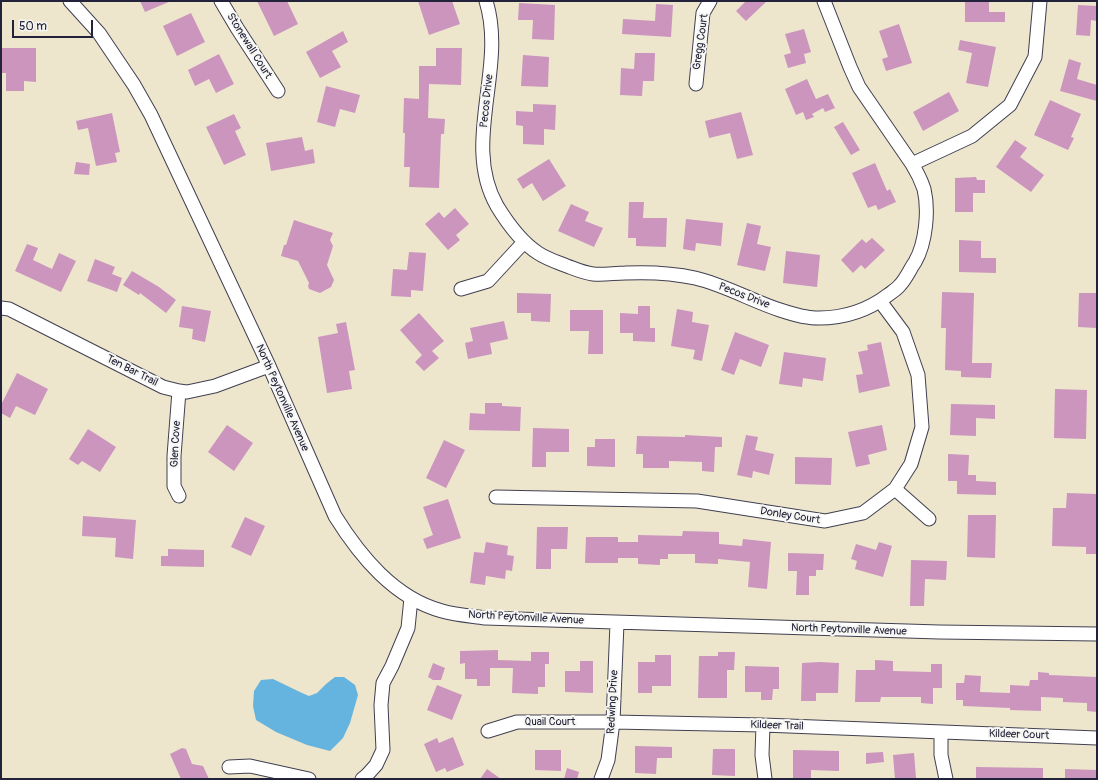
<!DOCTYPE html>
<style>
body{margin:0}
#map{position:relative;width:1098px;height:780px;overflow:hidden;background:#ede6cc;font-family:Pangolin,sans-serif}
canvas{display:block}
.frame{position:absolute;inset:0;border:2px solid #22223b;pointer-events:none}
.scale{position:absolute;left:12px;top:20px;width:81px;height:18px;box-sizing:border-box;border:2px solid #22223b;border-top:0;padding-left:5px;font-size:12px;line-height:14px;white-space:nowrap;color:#22223b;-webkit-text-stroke:3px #f6f6f2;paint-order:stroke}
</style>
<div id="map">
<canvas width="1098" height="780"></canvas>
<div class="frame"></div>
<div class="scale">50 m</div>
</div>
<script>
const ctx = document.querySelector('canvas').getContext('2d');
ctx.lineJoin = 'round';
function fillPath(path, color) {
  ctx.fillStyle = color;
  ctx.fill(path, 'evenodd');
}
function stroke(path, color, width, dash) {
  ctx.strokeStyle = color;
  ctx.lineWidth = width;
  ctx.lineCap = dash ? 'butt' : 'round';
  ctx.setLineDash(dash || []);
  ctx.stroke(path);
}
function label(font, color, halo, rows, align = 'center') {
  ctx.font = font + ' Pangolin,sans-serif';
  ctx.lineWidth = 4;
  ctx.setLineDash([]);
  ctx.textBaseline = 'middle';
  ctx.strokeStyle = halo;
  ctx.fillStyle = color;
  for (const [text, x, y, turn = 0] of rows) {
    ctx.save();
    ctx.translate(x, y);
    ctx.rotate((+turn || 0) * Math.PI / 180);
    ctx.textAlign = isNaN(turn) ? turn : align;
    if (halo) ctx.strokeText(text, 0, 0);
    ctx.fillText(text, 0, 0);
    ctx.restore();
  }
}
fillPath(new Path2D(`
 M335 677H344L355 685 358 695 350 723 343 738 330 751 307 745 276 732 256 720 253 706 254 691 261 680 273 679 302 693 309 696 317 693 326 684Z`), '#64b4df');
fillPath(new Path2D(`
 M140 1H171L145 12Z
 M257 1H287L298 24 274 36Z
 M418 1H452L460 24 429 35Z
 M746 1H767L746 21 736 11Z
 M965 1H989V12H1005V22H965Z
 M519 3 555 5 554 40 532 39 533 20H518Z
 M656 4 673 5 671 37 622 34 623 19 655 21Z
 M1078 5 1097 6V21L1091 20 1090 36 1076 35Z
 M191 13 205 42 177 56 163 26Z
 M899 24 912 63 886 71 882 59 888 57 879 31Z
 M804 29 811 52 804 54 806 63 788 68 784 55 791 53 785 34Z
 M343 31 348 42 332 51 341 67 320 78 306 52Z
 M960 40 996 47 988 87 966 83 972 53 958 50Z
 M1 48H36V82L24 81V91H6V73H1Z
 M436 48H462L461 85 429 84 428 118 445 119 444 134H441L439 188 409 187 410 167H404L405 133H403L404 98 419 99V66H436Z
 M635 53H655L654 81H643L642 96 620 95 621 68 634 69Z
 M219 54 234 84 216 93 209 79 195 86 188 70Z
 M523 55 549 57 548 87 521 86Z
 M1069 59 1081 63 1077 79 1097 85V101L1060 91Z
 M807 79 816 99 828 94 835 108 825 112 823 108 812 114 814 117 806 120 803 112 796 115 785 89Z
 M326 86 360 95 355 113 340 109 335 127 317 122Z
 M949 92 959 111 923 131 913 112Z
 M1050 100 1081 114 1071 137 1074 138 1068 150 1034 135Z
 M533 104 556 105 555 130 544 129V145L523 144V126L516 125V111L533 112Z
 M741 112 753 155 737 159 730 133 709 138 705 121Z
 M112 113 120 152 115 153 117 162 96 166 88 128 78 130 76 121Z
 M234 114 241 128 235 131 246 155 224 165 206 127Z
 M843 122 860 150 851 155 834 127Z
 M302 137 305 151 313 149 315 163 271 171 266 143Z
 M1015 140 1027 148 1020 157 1044 175 1031 192 996 167Z
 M549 159 566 186 543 201 532 183 523 189 517 179Z
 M76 162 90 164 89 175 74 174Z
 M875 163 887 191 890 189 896 202 878 210 876 205 868 208 852 173Z
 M976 177 977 180H985V193H973V212H955V178Z
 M629 202H644L643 218H667L666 247 636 246V238H628Z
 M571 204 589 212 585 221 603 228 594 247 558 231Z
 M455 208 469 224 456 235 460 240 448 250 425 224 439 212 444 218Z
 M686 219 723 223 721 246 696 243 695 251 683 249Z
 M294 220 333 233 330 240 333 246 327 265 334 280 331 287 320 293 309 289 308 286 309 283 298 261 281 256 284 245H286Z
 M747 223 761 226 757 244 771 247 765 271 737 265Z
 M872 238 885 250 865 269 861 265 853 273 841 260 862 239 866 243Z
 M959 240 981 241V258H996V273L959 272Z
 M27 244 38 248 33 260 52 269 59 253 76 261 61 292 15 271Z
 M786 251 820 255 817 287 783 283Z
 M409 252 426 253 423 291 411 290V297L391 296 393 269 407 270Z
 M95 259 115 267 112 274 122 278 117 292 87 281Z
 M132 271 159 287 176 300 166 313 140 293 139 295 123 285Z
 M942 292 974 293 972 363H992L991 378 961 377V371L945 370 946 328H941Z
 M517 293 551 294 550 322 531 321V313H517Z
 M1079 293H1097V328L1078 327Z
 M182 306 211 311 205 342 192 339 193 329 179 327Z
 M638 306H650V328H655V342L633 341V333H620V313L638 314Z
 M677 309 693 312 692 322 709 325 702 361 693 359 695 350 671 346Z
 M570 310H603V354H588L589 331H570Z
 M419 313 444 341 432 351 439 358 424 371 415 362 422 355 400 330Z
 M504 321 508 339 490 343 492 354 468 359 465 343 473 341 470 328Z
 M346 322 355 370 349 371 352 389 327 393 318 337 338 333 336 324Z
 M735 332 769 345 761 367 740 359 734 375 721 370Z
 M881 342 890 386 859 393 856 375 863 374 858 352 868 350 867 345Z
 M784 352 826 358 823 381 803 378 802 387 779 384Z
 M17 373 48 389 35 415 16 406 10 418 1 413V405Z
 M1055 389 1087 390 1086 439 1054 438Z
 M485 403H502V406L521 407 520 431 469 430 470 413 485 414Z
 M951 404 995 405V419L976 418V436L950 435Z
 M227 425 253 443 234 471 208 452Z
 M882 425 887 450 868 455 870 464 856 467 848 432Z
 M533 428 569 429V452H546V467H532Z
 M88 429 116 447 100 472 82 461 78 465 69 459Z
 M685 435 722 437V447H715L714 472 702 471V462L669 461V468H643V454H636L637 436 685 437Z
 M746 435 758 437 755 450 774 454 769 475 753 471 752 478 737 475Z
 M595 439H615V467L587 466V447H595Z
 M444 440 465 450 446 488 426 478Z
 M948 454 969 455 968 475H976V481L996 482V495L957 494V481H948Z
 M795 457 832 458 831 485 795 484Z
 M1067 493 1097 494V554H1086V547L1052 546 1053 508H1066Z
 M448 499 461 538 427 549 423 539 433 535 423 507Z
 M968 515H996L995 558 967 557Z
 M83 516 136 520 133 559 115 557 116 538 82 536Z
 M245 517 265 526 251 556 231 547Z
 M537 527H568L567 549H551V569H536Z
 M683 531 719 532V544L742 546 743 539 771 542 767 589 748 587 750 562 718 559V564L695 563V554H668V559H660V565L638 564V558H618V563H585L586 537H618V542H638V535L682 536Z
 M486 542 508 546 507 555 514 556 512 571 506 570 505 579 486 576 485 585 470 583 474 552 484 553Z
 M879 542 892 546 883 577 855 569 857 561 851 559 856 544 876 550Z
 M168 549 204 550V567L161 566V556H168Z
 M788 553 824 554 823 570H816V576H809V595H796L797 571H788Z
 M911 560 947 561 946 580 925 579 924 606H910Z
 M498 650V660L531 661V652H549V664H545V687H538V694L512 693 513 668H490V686H477V679H465V663L460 664V651Z
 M718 652H735L734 670H727V698H698L699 656H718Z
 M655 655H671V686H652V693H638V662H655Z
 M875 660 893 661V671L931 672V664H942V688H933V704L921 703V697H881L880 702H855L856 670H875Z
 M580 661H593V693L565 692V671H580Z
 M820 662 839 663 838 693H816V701H801L802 663Z
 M433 663 445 668 441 680H433L428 677Z
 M745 666 779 667V689H773L772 700H761V692H745Z
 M1038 672 1049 673V675L1097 677V712L1087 711V703L1063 702V698L1041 697V711L1010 710V708L963 706V700H956V683H964L965 675 981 676 980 692 1010 693V685L1029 686 1030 680H1038Z
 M437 685 462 695 452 720 427 710Z
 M453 737 464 765 447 772 445 768 436 772 424 744 437 738 439 743Z
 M635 746 672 747V758H657L656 774 635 773Z
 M182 748 186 749 192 764 203 766 209 779H181L170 754Z
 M713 749H735V776L712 775Z
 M535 750H561V771L535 770Z
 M793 750 839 751V771L811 770V779H793Z
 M883 752 884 762 866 764V753Z
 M914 753 916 778 895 779 893 755Z
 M976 767 1043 768V779H976Z
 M567 768 579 772 577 779H564Z
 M487 769 501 779H480Z
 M1065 769 1097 770V779H1065Z`), '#cb95be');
const minor = new Path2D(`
 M70 1 99 33 134 85 151 115 269 366 335 516C360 556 394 598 442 611 456 615 471 616 485 618L939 632 1097 634
 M221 1 237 28 278 91
 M486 1C507 68 461 143 497 206 508 224 521 242 538 253 547 259 557 262 567 266 575 269 584 273 593 274 604 275 615 273 625 273 648 272 673 273 695 278 725 285 752 301 780 310 789 313 798 316 807 317 811 318 815 318 819 318 845 318 867 311 888 295 892 292 897 289 900 285 906 279 910 269 915 262 926 243 929 210 924 189 921 180 917 172 912 164L859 87 850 67 824 1
 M696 84 703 13 710 1
 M912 164 972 136 1010 105 1035 57 1040 1
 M461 289 488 281 524 242
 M1 308 9 309 163 387 179 391 187 392 215 386 269 366
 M895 489 929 519
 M179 496 174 486V456L179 391
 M496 497 697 501 825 521 863 513 895 489 911 464 922 427 918 375 903 332 880 301
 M763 725 762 755 765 779
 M488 731 517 722H613L763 725 1097 738
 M941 733V755L946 779
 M229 767 250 766 309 779
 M362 779 367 775 376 765 383 750 381 705 383 683 392 666 408 628 411 598
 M601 779 608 760 613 722 617 623`);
stroke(minor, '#403f51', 15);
stroke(minor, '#fff', 13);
label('11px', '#22223b', '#f6f6f2', [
 ["Gregg Court",701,42,-82],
 ["Stonewall Court",249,46,58],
 ["Pecos Drive",487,101,-84],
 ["Pecos Drive",744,296,21],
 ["Ten Bar Trail",132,371,27],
 ["North Peytonville Avenue",282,398,66],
 ["Glen Cove",176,444,-87],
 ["Donley Court",790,516,9],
 ["North Peytonville Avenue",526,618,3],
 ["North Peytonville Avenue",849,630,2],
 ["Redwing Drive",613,702,-87],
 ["Quail Court",550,722],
 ["Kildeer Trail",777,726,2],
 ["Kildeer Court",1019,735,2]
]);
</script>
